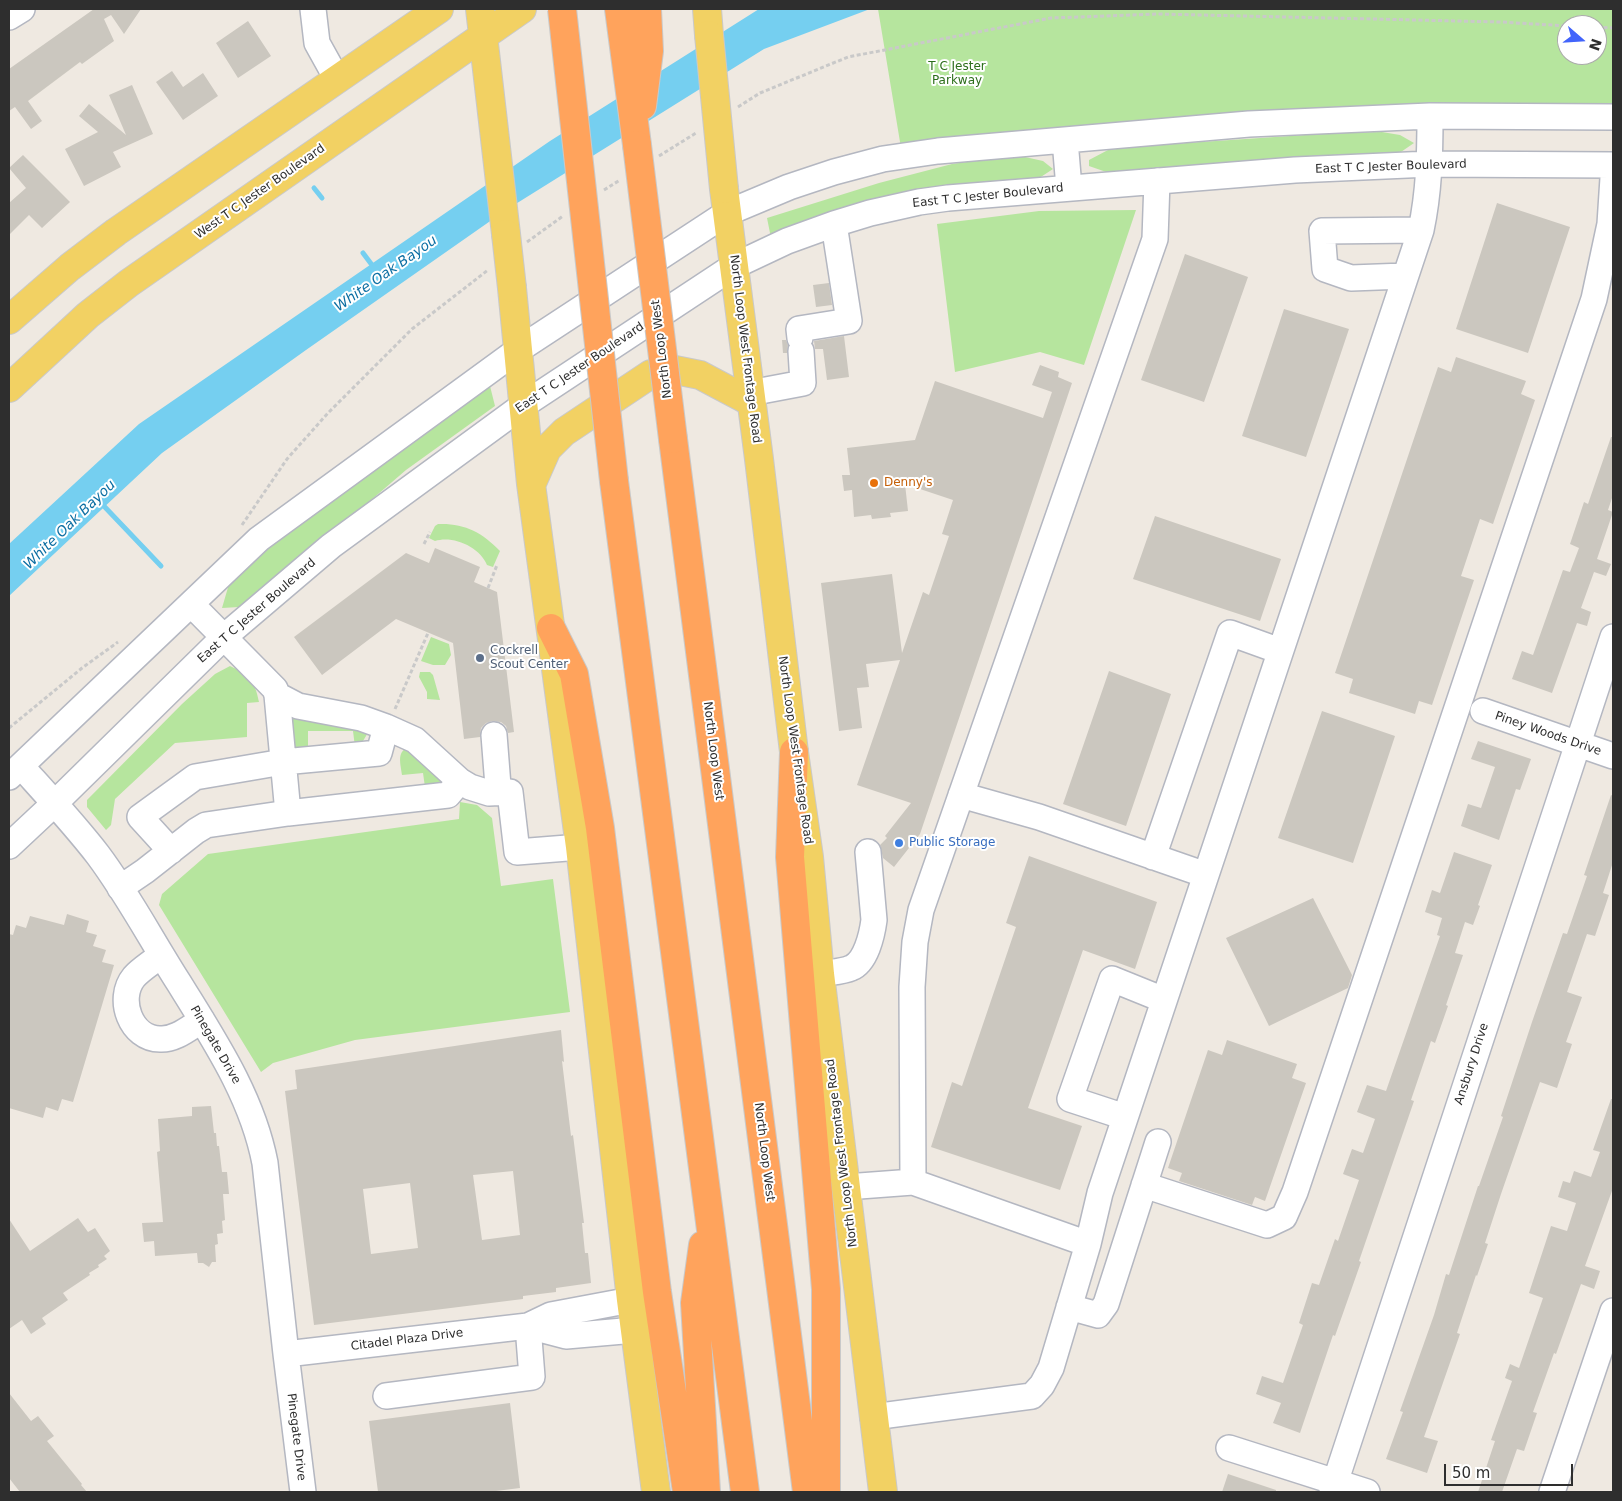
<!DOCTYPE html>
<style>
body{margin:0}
#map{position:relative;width:1622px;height:1501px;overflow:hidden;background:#efe9e1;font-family:"DejaVu Sans",sans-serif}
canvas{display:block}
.frame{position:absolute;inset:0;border:10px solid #2e2e2e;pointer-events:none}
.north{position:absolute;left:1557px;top:15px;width:50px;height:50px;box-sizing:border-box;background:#fff;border:1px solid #ababab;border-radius:50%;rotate:109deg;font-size:14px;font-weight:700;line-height:20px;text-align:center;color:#2e2e2e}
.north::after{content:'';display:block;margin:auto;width:18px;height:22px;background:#4264fb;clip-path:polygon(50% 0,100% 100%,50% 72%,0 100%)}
.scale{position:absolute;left:1444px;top:1464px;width:129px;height:22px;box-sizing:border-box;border:2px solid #2e2e2e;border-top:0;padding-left:6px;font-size:15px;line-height:18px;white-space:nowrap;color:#2e2e2e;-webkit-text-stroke:4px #fff;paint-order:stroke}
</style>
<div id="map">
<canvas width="1622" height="1501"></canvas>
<div class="frame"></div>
<div class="north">N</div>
<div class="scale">50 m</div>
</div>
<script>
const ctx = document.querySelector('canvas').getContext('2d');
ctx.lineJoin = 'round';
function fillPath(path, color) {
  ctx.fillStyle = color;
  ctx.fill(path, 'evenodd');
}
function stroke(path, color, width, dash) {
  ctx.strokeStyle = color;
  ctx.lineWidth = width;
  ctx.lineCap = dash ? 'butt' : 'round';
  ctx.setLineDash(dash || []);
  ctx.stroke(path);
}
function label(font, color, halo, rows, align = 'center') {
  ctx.font = font + ' "DejaVu Sans",sans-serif';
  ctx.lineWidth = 4;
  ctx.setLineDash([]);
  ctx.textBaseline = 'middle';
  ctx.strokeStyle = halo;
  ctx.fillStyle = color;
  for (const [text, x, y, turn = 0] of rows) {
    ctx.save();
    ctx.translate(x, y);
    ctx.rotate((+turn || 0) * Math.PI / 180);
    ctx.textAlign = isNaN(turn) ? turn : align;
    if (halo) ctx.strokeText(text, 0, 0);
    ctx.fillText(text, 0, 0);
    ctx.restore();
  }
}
fillPath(new Path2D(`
 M878 9H1613V110L901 148ZM1567 25H1597V55H1567Z
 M1382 132 1400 135 1414 143 1398 154 1112 174 1089 166V160L1108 150 1142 146 1334 133Z
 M1016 155 1043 161 1053 169 1027 186 771 238 767 218 879 183 952 164Z
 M1136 210 1084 365 1040 352 955 372 937 224 1039 211Z
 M490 386 495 406 406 470 341 526 293 561 239 607 222 608 229 584 249 561 298 521Z
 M438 524C464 523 482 532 500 551L493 567 487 565C480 547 453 535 435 541L429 538 435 526Z
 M431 637 449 644 451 655 445 665H433L421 661Z
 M230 666C250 675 255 682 259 702L247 703V737L175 743 115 799 111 825 106 830 87 807V800L182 704 215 674Z
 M420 672H430L433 675 440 700 427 699V692L419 677Z
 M291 717 299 719 369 731 363 741 355 747 353 731H308V748L285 752Z
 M405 749H411L444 783 425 787 423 773 402 775C401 766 397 754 405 749Z
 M460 802 477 805 492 818 501 886 553 879 570 1012 355 1040 273 1063 261 1072 159 905 162 894 208 854 459 819Z`), '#b6e59e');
fillPath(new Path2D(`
 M759 9H870L764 49 506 210 306 350 162 453 9 596V544L139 424 550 141Z`), '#75cff0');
stroke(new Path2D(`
 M314 188 322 198
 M363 253 375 269
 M101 503 161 566`), '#75cff0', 5);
fillPath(new Path2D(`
 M94 9H141L124 34 111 15 104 19 114 41 82 64 80 62 28 101 42 121 31 129 15 107 9 111V69Z
 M248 21 271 56 238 78 216 43Z
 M172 71 183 87 203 73 218 96 183 120 156 82Z
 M132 85 153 134 113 152 121 167 84 186 65 149 98 132 79 116 89 104 126 135 109 95Z
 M23 155 70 202 42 228 29 215 9 235V203L26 188 9 168Z
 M1497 203 1570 227 1528 353 1456 329Z
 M1185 254 1248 277 1204 402 1141 380Z
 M829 283 832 305 816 307 813 285Z
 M1284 309 1349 329 1306 457 1242 436Z
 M844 336 849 377 827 380 823 349H815L814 341Z
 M782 340H786L788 345 787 353H783Z
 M1456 357 1526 381 1521 394 1535 400 1493 524 1480 519 1461 576 1474 580 1432 705 1419 701 1415 714 1349 693 1353 679 1335 673 1438 367 1451 372Z
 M1040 365 1059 372 1058 377 1072 383 920 834 894 867 883 858 880 845 887 838 885 836 911 803 857 785 900 660 866 664 869 687 857 688 862 728 839 731 821 583 892 574 902 653 923 592 929 595 949 536 942 534 953 500 905 484 908 511 890 513 891 517 872 519 871 515 854 517 852 490 844 491 842 475H850L847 448 915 440 935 381 1043 418 1052 392 1032 385Z
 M1611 437H1613V495L1608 510 1613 512 1597 559 1611 564 1606 576 1594 572 1581 608 1591 612 1587 626 1577 623 1552 693 1512 679 1522 651 1533 655 1563 570 1570 572 1579 548 1570 544 1584 502 1588 504Z
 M1155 516 1281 559 1260 621 1133 579Z
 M435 548 480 567 474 582 497 592 514 732 508 733 506 726 501 722 492 721 486 723 481 728 480 737 464 739 453 643 396 619 322 675 294 637 406 553 429 563Z
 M1109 671 1171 694 1126 826 1063 804Z
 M1322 711 1395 736 1353 863 1278 838Z
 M1478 741 1531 759 1520 790 1516 789 1499 840 1461 826 1468 804 1481 808 1495 767 1471 759Z
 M1611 795 1613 796V862L1603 893 1609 895 1595 936 1587 934 1567 992 1582 997 1566 1042 1572 1044 1557 1088 1540 1082 1501 1194 1485 1243 1488 1244 1477 1276 1476 1275 1457 1333 1460 1334 1424 1437 1438 1441 1427 1473 1386 1459 1403 1412 1400 1411 1434 1315 1446 1274 1449 1275 1478 1186H1479L1503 1117 1501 1116 1532 1022 1563 933 1567 934 1587 876 1584 875Z
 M1454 852 1492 865 1478 905 1480 906 1473 925 1465 922 1455 953 1463 955 1446 1005 1448 1006 1435 1043 1431 1041 1411 1100 1414 1101 1359 1261 1361 1262 1335 1336 1333 1335 1300 1433 1273 1423 1281 1403 1256 1394 1262 1376 1283 1383 1303 1325 1299 1323 1312 1283 1319 1285 1335 1239 1338 1241 1359 1180 1343 1174 1352 1149 1363 1153 1375 1119 1357 1112 1367 1085 1386 1091 1440 936 1437 935 1442 918 1425 912 1432 890 1440 893Z
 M1029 856 1157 902 1135 969 1083 950 1028 1108 1082 1126 1060 1190 931 1147 952 1082 962 1086 1016 927 1006 923Z
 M1313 898 1352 975 1348 988 1269 1026 1226 938Z
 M67 914 89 921 86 932 97 935 93 946 106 950 102 962 114 965 73 1102 62 1099 58 1111 46 1107 43 1118 9 1108V934L13 935 16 925 26 928 30 916 64 925Z
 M561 1030 564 1062 562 1061 571 1136 573 1135 584 1223H582L585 1253H588L591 1283 556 1288V1292L523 1296V1299L314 1325 285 1091 297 1089 295 1070ZM513 1171 520 1235 482 1240 473 1175ZM410 1183 418 1248 371 1254 363 1189Z
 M1227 1040 1297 1064 1292 1078 1306 1083 1265 1201 1255 1197 1252 1205 1179 1181 1182 1173 1168 1168 1208 1050 1222 1055Z
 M1611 1099H1613V1188L1585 1266 1600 1271 1594 1289 1581 1284 1556 1354 1554 1353 1533 1412 1537 1413 1524 1451 1517 1449 1502 1492H1478L1495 1441 1491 1440 1512 1381 1505 1378 1510 1364 1519 1368 1543 1298 1529 1293 1551 1226 1567 1231 1576 1203 1558 1197 1563 1181 1570 1183 1574 1171 1591 1177 1600 1152 1593 1150Z
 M211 1106 214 1133H216L217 1146H219L222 1172H227L229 1194H223L225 1220 222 1221 223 1233 217 1234 218 1244 215 1245 216 1262H212L209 1267 203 1263H198L197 1253 155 1256 154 1241 144 1242 142 1223 163 1222 157 1152 160 1151 158 1119 192 1116V1107Z
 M78 1218 88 1232 95 1228 110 1251 104 1256 107 1259 98 1265 99 1267 89 1273 90 1275 63 1293 68 1300 42 1318 46 1324 31 1334 22 1320 9 1329V1219L30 1251Z
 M9 1393 31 1421 38 1416 54 1436 47 1441 82 1484 81 1485 87 1492H20L9 1478Z
 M510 1403 520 1488 488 1492H378L369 1421Z
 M1228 1474 1276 1490V1492H1222Z`), '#cbc7bf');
const minor = new Path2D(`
 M313 9 317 43 337 79
 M9 17 22 9
 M1065 140 1069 188
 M1405 276 1351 278 1325 269 1322 231 1421 230
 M800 338 799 329 849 321 834 224
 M750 393 803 383 801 351
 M191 604 275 689 277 695 298 706 361 718 386 727 415 740 460 781 470 787 489 793 510 792 517 852 580 847
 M277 695 288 813
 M1483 711 1613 756
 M494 735 498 786
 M21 766C47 795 74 824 98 855 128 895 152 941 179 983 214 1040 252 1096 265 1163L286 1354 303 1492
 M9 777 259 539 518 350 727 213 789 187 834 172 883 159 938 151 1249 124 1430 116 1613 117
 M961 795 1039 817 1206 875
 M9 846 55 803 224 637 331 546 525 404 734 266 787 241 834 224 870 213 919 202 948 198 1295 170 1430 164 1613 165
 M171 851 140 817 195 777 283 762 379 753 386 727
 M1153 857 1230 633 1280 651
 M120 888 145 871 196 831 206 825 288 813 448 795 460 781
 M161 955C153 962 141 969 134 977 116 999 131 1039 160 1039 175 1040 189 1028 202 1020
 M820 974C830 972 842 972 851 968 866 962 872 935 874 920L868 852
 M1125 1117 1070 1099 1112 979 1164 1000
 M913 1182 912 987 915 942 921 910 1155 239 1157 181
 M1144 1185 1267 1225 1284 1217 1295 1192 1594 299 1610 224 1613 178
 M846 1187 913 1182 1088 1244
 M1069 1307 1098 1315 1106 1304 1158 1142
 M528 1326 566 1336 635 1330
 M286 1354 528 1326 551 1315 631 1300
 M386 1396 532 1377 528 1326
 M873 1417 1032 1396 1042 1385 1051 1368 1088 1244 1100 1193 1421 230C1429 192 1430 155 1430 116
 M1229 1448 1367 1492
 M1332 1492 1613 637
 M1552 1492 1613 1311`);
const major = new Path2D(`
 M480 9 506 234
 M707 9 709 35
 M724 189 759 459 794 752 809 857 820 974 883 1492
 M512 288 531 484 580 847 631 1300 656 1492
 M9 320 70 267 116 232 439 9
 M9 388 88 315 129 283 522 9
 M532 483 547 449 564 432 651 374 675 370 700 375 751 402`);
const highway = new Path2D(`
 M619 9 637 145
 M642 106 649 51 647 9
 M673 439 807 1492
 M614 481 745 1492
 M551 628 574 674 600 828 657 1292 687 1492
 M794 752 790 857 826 1289V1492
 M703 1245 695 1303 706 1492`);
stroke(minor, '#b4b7c1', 28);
stroke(major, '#c9c9c9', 30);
stroke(highway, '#c9c9c9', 30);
stroke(new Path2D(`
 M1597 27 1613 28
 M738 107 760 93 848 57 1051 18 1158 14 1501 22 1567 26
 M659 156 696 133
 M604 190 620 180
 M527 242 563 216
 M242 525 287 459 328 413 412 329 488 270
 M424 544 430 532
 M488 588 497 565
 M395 709 428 633
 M9 728 82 668 118 642`), '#c9c9c9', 3, [4, 2.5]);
stroke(minor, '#fff', 25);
stroke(major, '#f2d163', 28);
stroke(highway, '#ffa35c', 28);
const majorBridge = new Path2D(`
 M709 35 724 189
 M506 234 512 288`);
const highwayBridge = new Path2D(`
 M562 9 614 481
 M637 145 673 439`);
stroke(majorBridge, '#c9c9c9', 30, []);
stroke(highwayBridge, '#c9c9c9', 30, []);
stroke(majorBridge, '#f2d163', 28);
stroke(highwayBridge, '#ffa35c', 28);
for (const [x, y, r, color] of [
 [874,483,5,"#e8710a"],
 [480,658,5,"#5c6f8a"],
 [899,843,5,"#3f7fe0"]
]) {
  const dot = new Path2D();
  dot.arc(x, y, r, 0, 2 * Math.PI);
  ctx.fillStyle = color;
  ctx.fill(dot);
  stroke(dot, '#fff', 2);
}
label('12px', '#2c6e1b', '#fff', [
 ["T C Jester",957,67],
 ["Parkway",957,81]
]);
label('12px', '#2e2e2e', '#fff', [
 ["East T C Jester Boulevard",1391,167,-2],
 ["West T C Jester Boulevard",260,192,-35],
 ["East T C Jester Boulevard",988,196,-6],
 ["North Loop West",662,349,-97],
 ["North Loop West Frontage Road",745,349,83],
 ["East T C Jester Boulevard",580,368,-34],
 ["East T C Jester Boulevard",257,611,-41],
 ["Piney Woods Drive",1548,734,19],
 ["North Loop West Frontage Road",795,750,82],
 ["North Loop West",713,751,83],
 ["Pinegate Drive",215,1045,60],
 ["Ansbury Drive",1472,1064,-72],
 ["North Loop West",764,1152,83],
 ["North Loop West Frontage Road",842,1153,-97],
 ["Citadel Plaza Drive",407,1340,-7],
 ["Pinegate Drive",296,1437,83]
]);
label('12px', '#c56008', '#fff', [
 ["Denny's",884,483]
], 'left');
label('12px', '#4e5e75', '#fff', [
 ["Cockrell",490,651],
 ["Scout Center",490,665]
], 'left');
label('12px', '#366cbe', '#fff', [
 ["Public Storage",909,843]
], 'left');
label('italic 14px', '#0d6fa3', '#fff', [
 ["White Oak Bayou",386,274,-35],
 ["White Oak Bayou",70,525,-44]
]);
</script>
